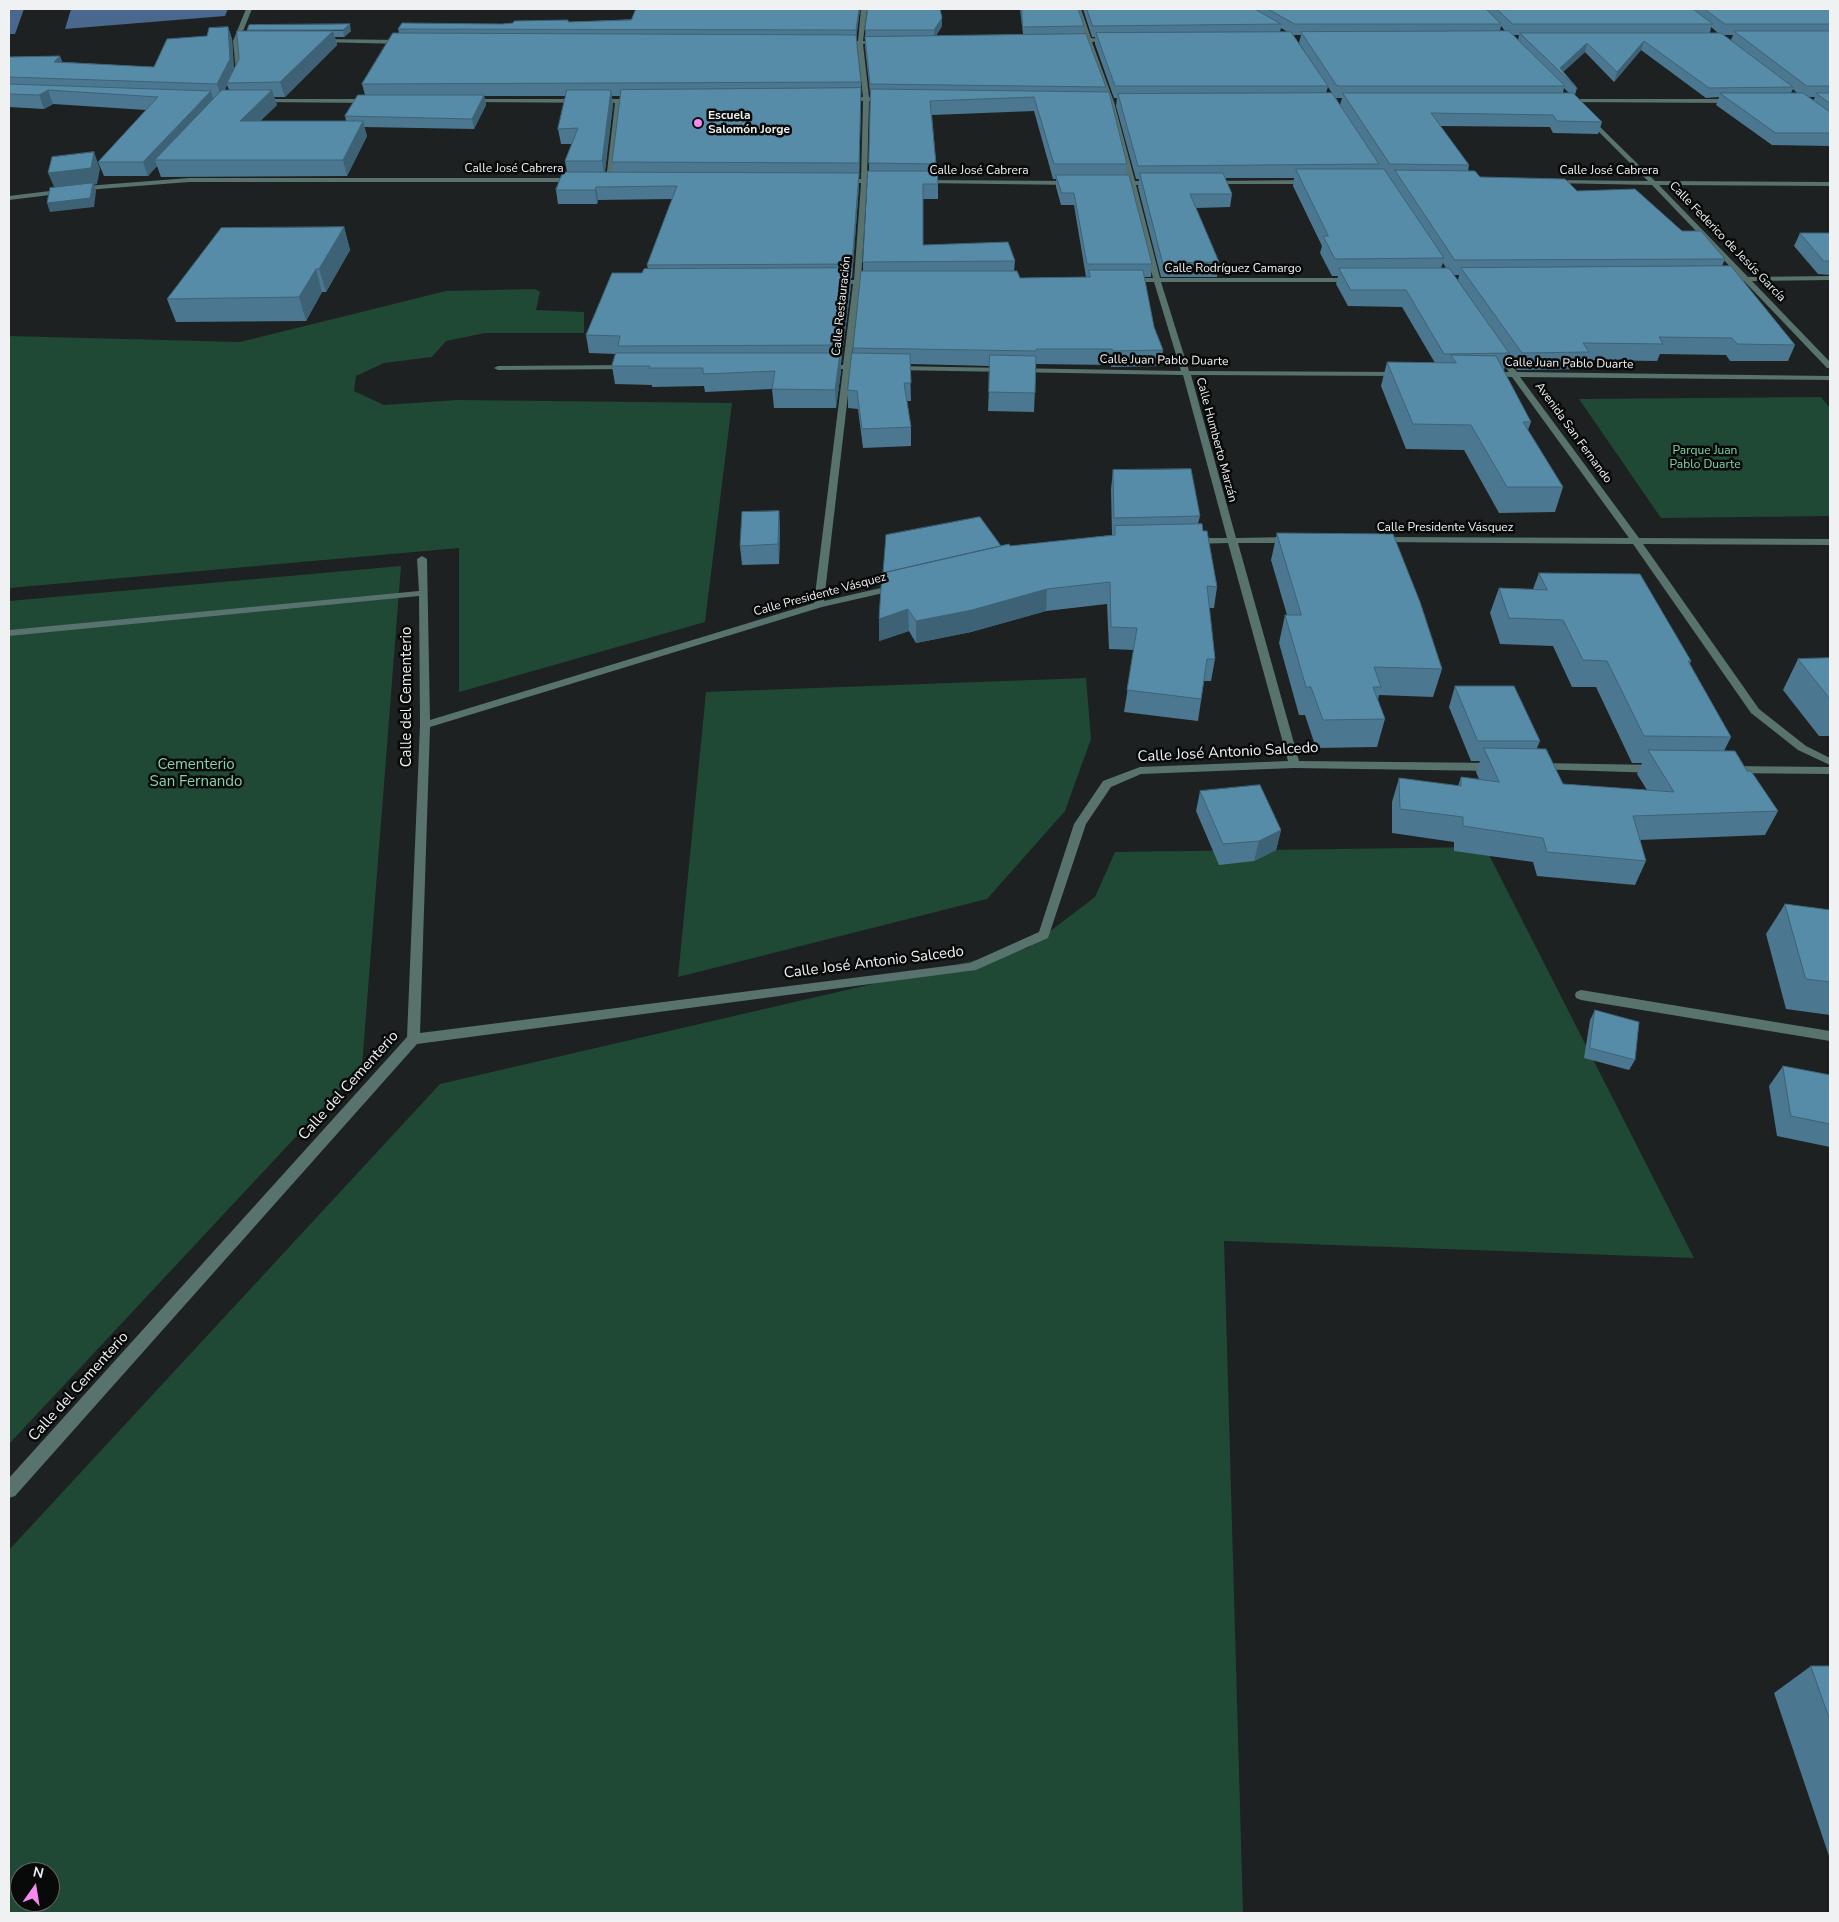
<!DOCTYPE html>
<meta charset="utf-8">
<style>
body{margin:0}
#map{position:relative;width:1839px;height:1922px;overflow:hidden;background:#1d2121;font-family:"Nunito Sans",sans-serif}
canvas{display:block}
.frame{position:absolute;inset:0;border:10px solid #eff1f2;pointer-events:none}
.north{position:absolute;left:10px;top:1862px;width:50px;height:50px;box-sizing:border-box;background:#080a0a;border:1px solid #646667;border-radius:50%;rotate:13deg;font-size:14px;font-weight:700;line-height:20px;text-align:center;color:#eff1f2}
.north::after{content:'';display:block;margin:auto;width:18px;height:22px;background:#f589ee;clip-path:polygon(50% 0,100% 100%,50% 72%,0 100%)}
</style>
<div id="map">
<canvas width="1839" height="1922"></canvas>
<div class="frame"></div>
<div class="north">N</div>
</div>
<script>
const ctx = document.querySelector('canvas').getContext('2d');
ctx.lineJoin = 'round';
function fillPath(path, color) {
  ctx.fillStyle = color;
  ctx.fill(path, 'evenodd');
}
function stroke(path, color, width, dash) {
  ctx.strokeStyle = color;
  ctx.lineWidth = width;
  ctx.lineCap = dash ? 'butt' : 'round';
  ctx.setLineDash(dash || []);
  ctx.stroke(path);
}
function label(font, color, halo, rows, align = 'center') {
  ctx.font = font + ' "Nunito Sans",sans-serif';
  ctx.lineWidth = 5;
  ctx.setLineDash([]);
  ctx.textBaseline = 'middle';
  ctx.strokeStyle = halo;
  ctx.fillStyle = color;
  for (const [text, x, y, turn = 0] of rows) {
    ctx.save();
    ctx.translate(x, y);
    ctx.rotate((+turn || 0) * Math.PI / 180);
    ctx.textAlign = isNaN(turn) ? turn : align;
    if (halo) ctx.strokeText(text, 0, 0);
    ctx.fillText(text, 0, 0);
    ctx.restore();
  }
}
fillPath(new Path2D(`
 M535 289 540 292 536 310 584 312V333H485L446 341 432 357 384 363 356 376 354 391 384 405 457 400 732 403 705 622 459 692V548L9 588V336L240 342 446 291Z
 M1821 397 1830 408V516L1661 518 1579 399Z
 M401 566 362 1066 9 1444V601Z
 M1086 678 1091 739 1065 811 987 899 678 977 706 692Z
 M1485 847 1694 1258 1224 1241 1243 1913H9V1550L440 1084 1028 948 1095 897 1115 852ZM20 1872H50V1902H20Z`), '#1f4934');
fillPath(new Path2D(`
 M9 9H24L15 34H9Z
 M71 9H228L225 16 65 29Z`), '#4a678d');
fillPath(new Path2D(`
 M246 9H252L239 41 242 72 236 79 233 77 236 72 233 41Z
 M861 9H867L863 41 884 42 863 44 869 97 888 99 869 101 867 179H883L886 181 883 183H867L861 280H875L879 282 875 284H860L851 365H865L869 367 865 369H851L824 601 898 584 903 587 901 589 822 607 430 727 420 1033 970 963 1039 932 1074 824 1103 781 1140 767 1288 761 1228 543 1192 544 1187 541 1192 538H1227L1183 375 893 370 889 368 893 366 1181 371 1154 282H1128L1124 280 1128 278H1153L1129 185H1115L1112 183 1115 181H1128L1108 102 1087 42 1068 40 1086 38 1076 9H1081L1091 38 1114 40 1092 42 1114 102 1135 181H1155L1158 183 1155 185H1136L1160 278H1353L1357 280 1353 282H1161L1189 371 1400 372 1404 374 1400 376 1191 375 1236 538 1292 537 1297 540 1292 543H1238L1299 761 1494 763 1499 767 1494 771 1294 768 1141 774 1111 787 1086 824 1048 938 976 970 417 1044 15 1496 9 1498V1478L407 1037 420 725 419 596 9 636V630L419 591 417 559 422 556 427 559 430 720 814 603 843 369H825L821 367 825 365H843L853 284H835L831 282 835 280H854L861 183H843L840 181 843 179H861L863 101 842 99 863 97 857 44 838 43 858 41Z
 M319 39 404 40 407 42 404 44 317 42Z
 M260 99H370L373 101 370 103 258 102Z
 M468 99H635L638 101 621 103 612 180 609 182 606 180 615 103 466 102Z
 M1565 99H1733L1736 101 1733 103 1563 102Z
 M1586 117H1590L1655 181 1830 182V186L1659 185 1748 277 1830 276V280L1752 281 1830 362V368H1827L1744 281H1722V277H1740L1652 185 1551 183V181L1553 180 1648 181 1586 119Z
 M189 178H575L578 180 575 182H189L99 189 9 200V196L99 185Z
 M923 180 1073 181 1076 183 1073 185 921 183 920 182Z
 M1210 181 1310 180 1313 182 1310 184H1208L1207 183Z
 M1493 347H1499L1517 372 1830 376V380L1520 377 1639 538 1830 539V545L1643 544 1759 709 1806 746 1830 758V765L1798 750 1751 713 1633 544 1377 542 1375 540 1380 537 1629 538 1512 377 1487 376 1486 374 1490 372H1509L1492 349Z
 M631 365V369H628L498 370 494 368 498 366Z
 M1539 763 1657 765 1662 769 1657 773 1535 769 1534 767Z
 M1729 766 1830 767V774L1725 773 1724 770 1725 767Z
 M1581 990 1830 1031V1041L1581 1000 1576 998 1575 995 1576 992Z`), '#58726e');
fillPath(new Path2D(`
 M860 9 856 39 861 82V95L859 186 852 278H851V286L841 363V371L836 408H774L772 389 705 392 704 386 652 387V385L615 384 612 366 616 354 589 353 586 335 642 273 648 269 647 265 672 199 598 200 597 204H558L556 190 567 172 565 161 572 144H561L558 129 566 96H484L486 105 474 129 364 127 367 136 347 176 161 177 157 166 148 176H104L98 162 146 110 53 104 44 109 9 107V57L60 56 62 62 154 67 207 36 228 27 232 39 234 69 239 59 247 30 351 31 344 37H335L337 45 285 97H274L277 105 260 121H346L345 116 365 95 362 84 399 33 398 29 502 24 568 20 569 22ZM227 85 229 90H225ZM612 96H620L612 162 613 172H605L613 105Z
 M867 9H940L942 26 936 36 1023 34 1020 9H1078L1084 26V34L1106 87V92L1127 164 1126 175 1152 264 1151 277H1144L1154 327 1163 350 1161 366 1111 367V365L1036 364 1034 412 988 411 990 366 910 364 911 401H907L911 427V446L863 448 858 409 848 408V390L863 271V262L869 171 870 93 865 47V37ZM1034 111 1053 179H1056V187L1061 205H1074L1086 277 1020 278 1014 271 1015 261 923 245V199H938V184L936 171V164L932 115Z
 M1083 9H1830V146L1772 145 1716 105 1719 97 1706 98 1641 50 1614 82 1585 52 1563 72 1577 88 1575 95 1602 122 1598 134 1553 133 1550 127 1440 126 1469 165 1468 171 1480 177 1577 191 1682 231 1725 259 1722 266 1795 345 1788 361H1730L1726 355 1660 354 1657 361 1587 360 1584 369 1517 370 1508 357 1504 370H1503L1531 422 1528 430 1563 487 1555 512 1499 513 1464 450 1406 449 1381 386 1387 362 1435 363 1402 307 1348 306 1336 284 1338 276H1332L1320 253 1322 246 1293 186 1294 178H1225L1232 194 1230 207 1196 208 1219 262 1217 277H1161L1138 187 1139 179H1136L1116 106 1117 98H1114L1095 44V37H1092ZM1501 26 1505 31H1500ZM1711 27 1718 33H1710ZM1281 28 1288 32H1280ZM1294 35H1301L1299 43 1326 84 1293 35ZM1514 35H1519L1518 40ZM1724 35H1733L1731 40ZM1328 87 1332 93H1326ZM1564 88 1569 93H1563ZM1793 89 1797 93H1791ZM1809 97H1815L1813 101ZM1336 98H1342L1340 105ZM1443 263 1446 268H1441ZM1454 275H1459L1458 280Z
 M344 227 350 250 326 292H322L306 321 176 322 167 299Z
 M1800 233H1830V275L1818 274 1794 246Z
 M1113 470 1200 516 1198 524 1203 531 1217 587 1214 608H1209L1215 659 1211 681H1204L1198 721 1124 712 1134 650 1109 649 1107 604 1046 611 971 632 916 643 909 631 879 641 882 573 1001 546H1010L1112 535 1111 489Z
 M779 511 780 531 779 564 742 565 740 546Z
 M1277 533 1442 669 1433 697 1379 695 1378 700 1385 719 1377 747 1316 748 1305 715H1299L1279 643 1285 615H1287L1271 560Z
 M1539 573 1691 661 1690 664 1731 737 1724 751 1747 771 1778 811 1765 835 1640 840 1646 861 1635 885 1537 876 1533 862 1454 851V842L1392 833V802L1399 778 1458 786 1461 777 1479 779 1476 772 1480 761H1471L1449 707 1455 686 1540 741 1537 748 1563 784 1647 790 1637 774 1642 763H1632L1596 687H1572L1553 646 1500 644 1490 613 1499 588 1533 589Z
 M1830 658V736H1819L1783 690 1798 659Z
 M1200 791 1281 830 1276 850 1254 861 1219 865 1196 811Z
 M1785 904 1830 910V1015L1786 1009 1766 934Z
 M1595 1010 1635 1060 1629 1070 1584 1058 1590 1020Z
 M1783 1066 1830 1075V1147L1777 1136 1769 1086Z
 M1811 1666H1830V1859L1774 1693Z`), '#4b7890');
fillPath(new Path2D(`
 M859 9H860L856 39V30Z
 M942 18V26L934 38V30Z
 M350 24 351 31 344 37 343 30Z
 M228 27 232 39 234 72 227 83V85L221 97 217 84Z
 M333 31 337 45 285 97 280 82Z
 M1644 41 1641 50 1614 82 1617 72Z
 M1587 43 1585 52 1562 73 1560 68Z
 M60 56 65 69 54 62Z
 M861 88V103L859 178V163Z
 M48 90 53 104 44 109 39 95Z
 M272 90 277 105 244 137 240 121Z
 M611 90 613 105 604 177 602 161Z
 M211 91 215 105 155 160 157 166 148 176 143 162Z
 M484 95 486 105 474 129 472 119Z
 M363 121 367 136 347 176 343 160Z
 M94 152 100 169 97 184 94 185 96 191 94 207 50 212 47 203 55 189 48 173Z
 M859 173V186L852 278V264Z
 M596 187 598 200 597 204 595 190Z
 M344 227 350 250 326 292 319 269Z
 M850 268 851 286 841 363V345Z
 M316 269 322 292 306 321 299 297Z
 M840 353 841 371 836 408 835 390Z
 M779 511 780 531 779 564 778 544Z
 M1047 589 1046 611 971 632 916 643V621Z
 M908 609 909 631 879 641V619Z
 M1281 830 1276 850 1254 861 1259 841Z`), '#3d6276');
const building = new Path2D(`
 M636 9H859L856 30 398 29 402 23 502 24 513 23 514 21 568 20V22L631 20Z
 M868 9H940L942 18 934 30H865Z
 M1022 9H1078L1084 26 1023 27Z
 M1087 9H1255L1281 24 1093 26Z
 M1268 9H1486L1501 24H1295Z
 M1497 9H1693L1713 24H1513Z
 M1705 9H1830V24H1725Z
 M350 24 343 30H247L249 25Z
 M228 27 230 59 217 84 9 77V57L60 56 54 62 154 67 167 39 207 36 209 28Z
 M237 31H333L280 82 227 83 239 59Z
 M1509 31 1565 86H1337L1301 32Z
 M1734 31H1830V86H1807Z
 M1291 32 1328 86H1115L1096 33Z
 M393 33 856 35 861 82 362 84Z
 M1520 33H1721L1793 87 1709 88 1644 41 1617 72 1587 43 1560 68 1577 88Z
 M1086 34 1106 87 870 84 865 37Z
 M9 84 211 91 143 162H98L158 97 48 90 39 95 9 94Z
 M861 88 859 163 612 162 621 90Z
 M871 89 1109 92 1127 164H1054L1034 97 930 101 936 164 869 163Z
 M222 90H272L240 121H363L343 160H155Z
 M567 90H611L602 161H565L578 128 558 129Z
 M1332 93 1379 164 1138 166 1118 94Z
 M1343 93H1573L1602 122 1557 121 1553 115 1431 113 1469 165 1390 164Z
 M1720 93H1803L1830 112V133H1776Z
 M1816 93H1830V103Z
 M358 95H484L472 119 345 116Z
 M94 152 91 168 48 173 52 157Z
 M1296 169H1384L1444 258 1335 259 1323 236H1328Z
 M1395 170 1475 171 1480 177 1565 179 1577 191 1635 189 1682 231H1701L1725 259 1455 260Z
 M868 171H937L938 184H923V245L1008 242 1015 261 863 262Z
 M563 172 859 173 852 264 647 265 677 186 596 187 595 190H556Z
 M1140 173H1223L1232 194H1190L1219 262 1163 263Z
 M1056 175H1129L1152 264H1087L1074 193H1062Z
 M93 183 90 198 47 203 50 188Z
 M344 227 319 269H316L299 297 167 299 221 228Z
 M1800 233H1830V261H1824Z
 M1731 266 1795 345 1737 344 1732 338 1659 337 1663 344 1583 343 1589 352 1522 353 1461 268Z
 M850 268 841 345 618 346 620 336 586 335 612 273H642L644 269Z
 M1339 268H1449L1509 353 1444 354 1406 290H1351Z
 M1089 270H1143L1154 327 1163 350 1113 351 1112 349H1036V351L853 348 861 271H1017L1020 278 1090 277Z
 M616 353H840L835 390 772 389 775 371 703 374V368H649L650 366H612Z
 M852 353 910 354 911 383H904L911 427 862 429 857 391 848 390Z
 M990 355 1036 356 1035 393 989 392Z
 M1451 355 1496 356 1531 422H1523L1563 487H1507L1471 425 1413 424 1387 362 1456 363Z
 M1191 469 1200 516 1114 518 1113 470Z
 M779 511 778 544 740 546 742 512Z
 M980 517 1001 546 883 573 886 535Z
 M1202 524 1203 531H1207L1217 587 1207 586 1215 659H1207L1201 699 1127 690 1137 628 1111 627 1110 582 1047 589 972 610 916 621 908 609 879 619 882 573 1009 544 1010 546 1115 535V526Z
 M1277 533 1393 534 1420 602 1442 669 1374 667 1381 687H1373L1385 719 1323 720 1311 687H1306L1285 615H1301Z
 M1539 573 1640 574 1691 661H1688L1731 737 1644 736 1607 661 1583 660 1563 620 1509 618 1499 588 1547 590Z
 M1830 658V699L1798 659Z
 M1455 686H1514L1540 741H1478Z
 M1484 748 1546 749 1563 784 1674 792 1648 750 1735 751 1747 771H1751L1778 811 1633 816 1646 861 1547 852 1543 838 1463 826V817L1400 809 1399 778 1461 786V777L1499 782Z
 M1260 785 1281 830 1259 841 1223 844 1200 791Z
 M1785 904 1830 910V982L1806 979Z
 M1595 1010 1639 1022 1635 1060 1590 1048Z
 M1783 1066 1830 1075V1124L1791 1116Z
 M1811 1666H1830V1720Z`);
fillPath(building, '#578ca8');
stroke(building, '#3d6276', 1);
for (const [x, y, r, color] of [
 [698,123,5,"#f589ee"]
]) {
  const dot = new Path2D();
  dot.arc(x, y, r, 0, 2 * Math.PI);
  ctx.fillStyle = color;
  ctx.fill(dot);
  stroke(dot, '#080a0a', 2);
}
label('bold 12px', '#eff1f2', '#080a0a', [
 ["Escuela",708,116],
 ["Salomón Jorge",708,130]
], 'left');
label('12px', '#eff1f2', '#080a0a', [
 ["Calle José Cabrera",514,169],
 ["Calle José Cabrera",979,171],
 ["Calle José Cabrera",1609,171],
 ["Calle Federico de Jesús García",1727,242,46],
 ["Calle Rodríguez Camargo",1233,269],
 ["Calle Restauración",842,306,-84],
 ["Calle Juan Pablo Duarte",1164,361,1],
 ["Calle Juan Pablo Duarte",1569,364,1],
 ["Avenida San Fernando",1573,433,54],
 ["Calle Humberto Marzán",1216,440,75],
 ["Calle Presidente Vásquez",1445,528],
 ["Calle Presidente Vásquez",820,595,-15]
]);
label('12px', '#84d4a8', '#080a0a', [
 ["Parque Juan",1705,451],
 ["Pablo Duarte",1705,465]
]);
label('15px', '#eff1f2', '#080a0a', [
 ["Calle del Cementerio",407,697,-90],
 ["Calle José Antonio Salcedo",1228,753,-3],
 ["Calle José Antonio Salcedo",874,963,-7],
 ["Calle del Cementerio",349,1086,-48],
 ["Calle del Cementerio",79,1387,-48]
]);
label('15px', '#84d4a8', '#080a0a', [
 ["Cementerio",196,765],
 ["San Fernando",196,782]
]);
</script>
